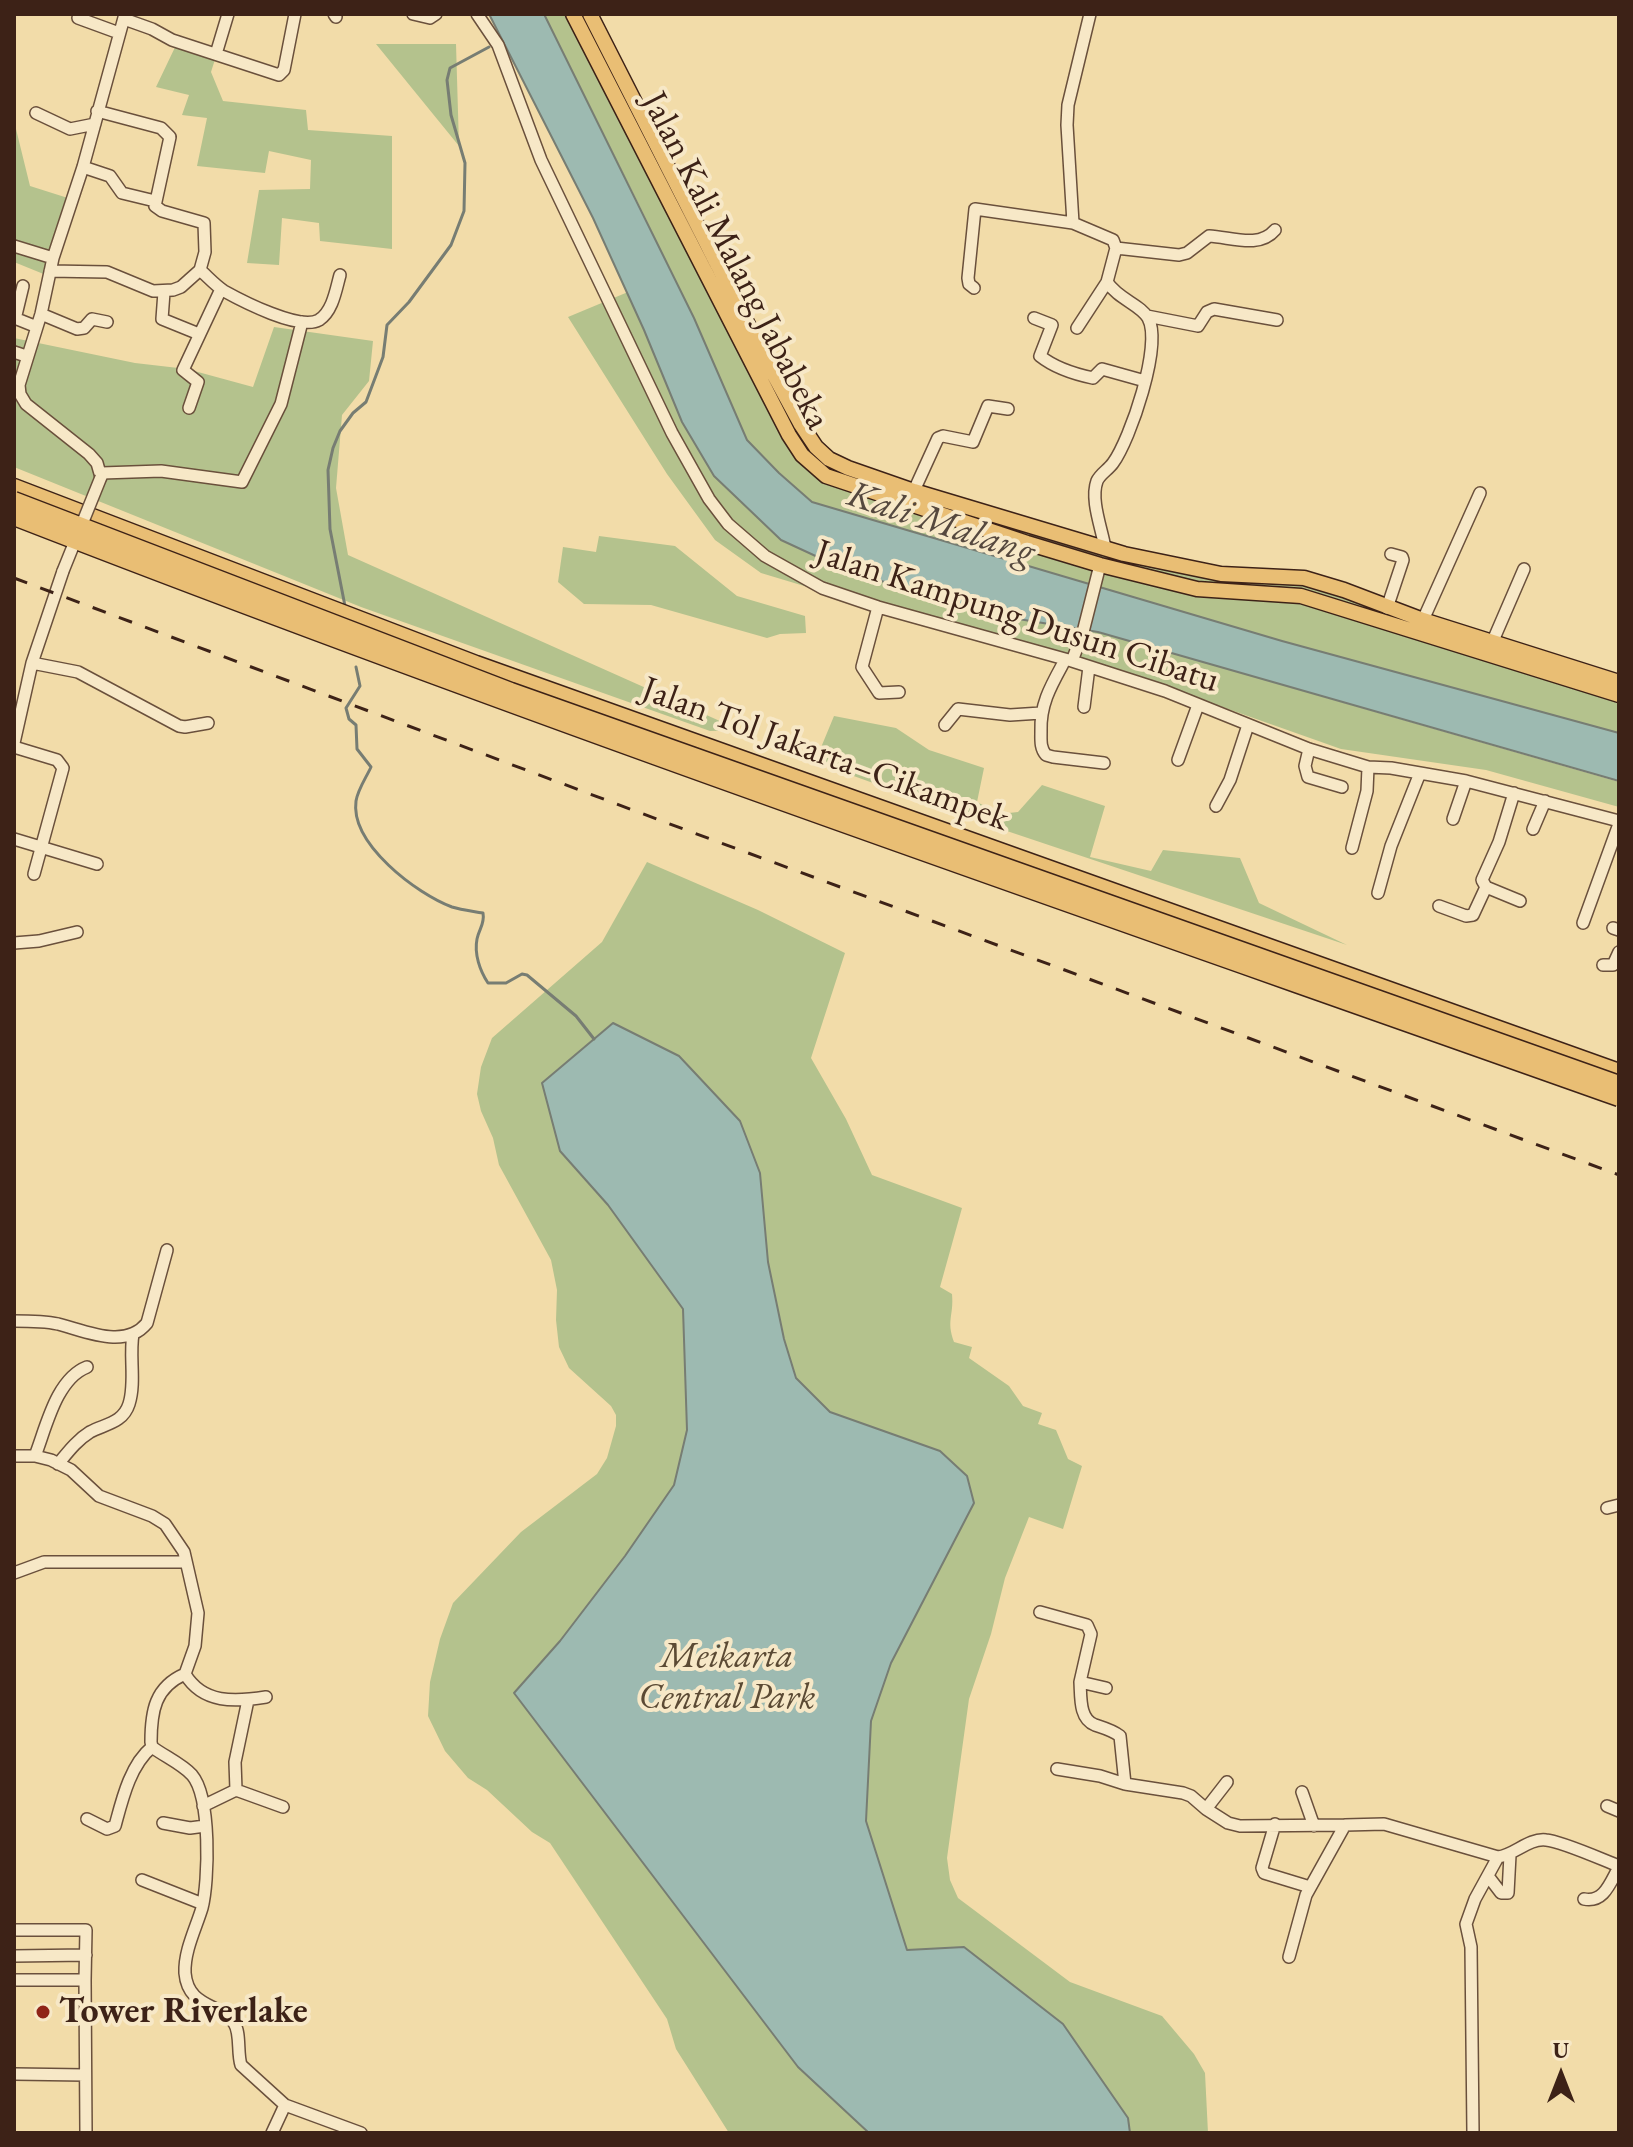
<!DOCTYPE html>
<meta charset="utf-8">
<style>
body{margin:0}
#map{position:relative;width:1633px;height:2147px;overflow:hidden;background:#f2dca9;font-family:"EB Garamond",serif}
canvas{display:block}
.frame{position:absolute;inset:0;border:16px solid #3d2217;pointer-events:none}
.north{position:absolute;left:1521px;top:2035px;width:80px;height:80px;-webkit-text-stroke:6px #f7e8c7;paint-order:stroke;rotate:0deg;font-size:22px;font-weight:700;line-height:32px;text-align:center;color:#3d2217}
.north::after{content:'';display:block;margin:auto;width:28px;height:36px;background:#3d2217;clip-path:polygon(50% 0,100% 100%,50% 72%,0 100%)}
</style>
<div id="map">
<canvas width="1633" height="2147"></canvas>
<div class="frame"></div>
<div class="north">U</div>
</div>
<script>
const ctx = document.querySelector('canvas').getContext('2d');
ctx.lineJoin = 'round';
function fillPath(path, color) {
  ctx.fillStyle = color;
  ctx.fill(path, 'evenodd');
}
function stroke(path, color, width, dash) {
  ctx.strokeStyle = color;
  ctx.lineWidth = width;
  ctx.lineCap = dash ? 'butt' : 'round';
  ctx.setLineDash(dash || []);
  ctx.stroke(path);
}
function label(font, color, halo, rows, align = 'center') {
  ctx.font = font + ' "EB Garamond",serif';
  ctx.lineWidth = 8;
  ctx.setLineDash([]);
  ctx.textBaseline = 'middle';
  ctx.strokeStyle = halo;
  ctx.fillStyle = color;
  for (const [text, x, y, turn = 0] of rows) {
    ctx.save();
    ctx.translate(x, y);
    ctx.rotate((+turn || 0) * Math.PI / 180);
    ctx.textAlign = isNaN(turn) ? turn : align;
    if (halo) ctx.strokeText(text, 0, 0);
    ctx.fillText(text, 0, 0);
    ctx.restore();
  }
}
fillPath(new Path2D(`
 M544 14H590L768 364 829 459 1124 554 1304 578 1619 682V733L1282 641 812 502 779 473 747 440 646 219Z
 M178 41 218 50 211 72 223 101 306 110 308 130 392 136V249L320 241 319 223 282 218 279 265 247 263 259 190 310 189 311 160 269 151 265 173 197 166 207 118 182 115 189 95 156 87Z
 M376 44H456L459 146Z
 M14 128 16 129 30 186 71 199 46 275 14 262Z
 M628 292 714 476 782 540 848 571 994 615 1098 632 1619 782V807L1486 770 1341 749 1115 669 874 607 761 573 715 540 667 474 568 317Z
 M274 327 373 341 369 381 342 415 336 488 348 555 740 730 710 731 361 607 14 467V338L135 363 187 369 253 387Z
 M599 536 675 546 737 596 805 616 806 633 780 634 767 638 651 605 584 604 558 582 563 547 596 552Z
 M834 716 896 728 929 750 984 768 977 802 1000 814 1018 812 1042 785 1105 806 1090 857 1151 871 1163 850 1240 858 1259 903 1347 945 992 826 815 762Z
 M647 862 758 910 845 953 811 1058 846 1119 872 1175 962 1208 940 1287 952 1294C954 1316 946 1320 954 1342L972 1347 969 1358 1009 1386 1023 1406 1042 1413 1038 1424 1056 1430 1068 1459 1082 1466 1063 1529 1029 1517 1005 1578 991 1634 969 1699 947 1858 950 1880 958 1898 1070 1982 1162 2016 1194 2054 1205 2073 1208 2133H729L676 2049 667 2019 550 1843 532 1832 487 1790 468 1778 445 1751 428 1716 430 1682 440 1639 453 1603 521 1532 597 1474 607 1458 616 1426V1415L611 1406 569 1368 559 1347 556 1320 557 1290 551 1260 499 1165 493 1138 481 1111 477 1094 481 1067 492 1038 602 942Z`), '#b4c28d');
const water = new Path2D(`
 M489 14H544L694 318 747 440 779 473 812 502 1282 641 1619 733V781L1098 632 994 615 848 571 781 540 714 476 682 422 644 330 593 218Z
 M613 1023 679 1056 740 1121 760 1173 768 1262 784 1339 796 1378 830 1412 940 1451 967 1476 974 1503 891 1663 871 1721 866 1821 907 1950 964 1947 1063 2024 1128 2118 1130 2133H869L798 2067 514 1693 560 1641 625 1556 674 1485 687 1430 683 1309 608 1205 560 1151 542 1083Z`);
fillPath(water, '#9dbab1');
stroke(water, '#777d73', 2);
stroke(new Path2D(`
 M345 606 330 529 328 470 333 448 340 431 353 413 366 402 383 357 387 325 409 302 451 245 464 211 465 163 451 115 447 80 450 68 489 47
 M356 667 360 686 346 708 349 719 356 725 357 749 371 767C366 778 358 789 356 801 350 844 417 894 452 907 462 910 472 911 483 913 485 924 479 929 477 939 474 954 480 971 488 983H506L522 974 527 975 576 1016 594 1039`), '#777d73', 3);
const minor = new Path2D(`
 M334 14 336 17
 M413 14 430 18 436 14
 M477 14 498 45 541 160 672 433 709 499 728 524 765 556 822 588 878 607 1072 661 1165 691 1309 749 1368 767 1391 768 1466 781 1619 821
 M1090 14 1068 105 1067 125 1073 223 1113 240 1116 248 1107 282C1118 299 1141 305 1148 318 1163 344 1130 440 1113 463 1108 470 1100 474 1097 481 1090 500 1102 529 1105 548
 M78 18 119 33
 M124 19 152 29 172 40 279 75 284 70 295 14
 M216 54 228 14
 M36 113 70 129 95 124
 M83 167 110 176 122 193 155 201
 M14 246 53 258
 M1116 248 1179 255 1187 253 1209 236C1231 237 1259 249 1275 230
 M200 270C208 277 215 285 224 291 242 301 300 331 319 320 333 311 336 289 340 275
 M50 271 107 272 153 291 173 290 181 287 200 270 205 252 204 223 162 211 155 206 170 137 161 128 97 111
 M23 286 16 315 17 319 37 327
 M974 288 969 284 968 278 975 209 1073 223
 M164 292 162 319 199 334
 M41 314 77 329 84 328 92 319 107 322
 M1147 316 1198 326 1207 312 1214 309 1277 320
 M1034 318 1052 325 1040 356C1055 368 1074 374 1093 378L1102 369 1145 381
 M1077 328 1107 282
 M14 352 26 356
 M189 408 198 382 183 370 221 289
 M102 473 161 471 242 482 281 404 302 322
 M101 477 97 463 89 454 26 404 20 394 19 385 41 314 53 258 83 167 125 14
 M912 495 938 438 943 436 973 442 988 406 1008 409
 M878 607 862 667 879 693 899 692
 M1387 608 1403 560 1402 557 1391 554
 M1423 620 1480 493
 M1492 643 1524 569
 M1065 660C1052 684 1040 703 1041 731 1041 740 1040 748 1046 755L1053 757 1104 763
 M1072 661 1083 632 1100 565
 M32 663 78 672 179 726 185 727 208 723
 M1084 707 1089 667
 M945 725 958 709 1010 715 1041 713
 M14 743 32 663 63 571
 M14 747 57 760 63 768 34 874
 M1309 749 1305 766 1308 777 1342 787
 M1178 760 1198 705
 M1216 806 1230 780 1248 725
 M1453 819 1466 781
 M1533 829 1545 801
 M14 839 97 864
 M1352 848 1367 791 1368 767
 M1486 887 1520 901
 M1378 893 1391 846 1420 773
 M1439 906 1466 916 1473 915 1486 887 1482 880 1499 842 1514 793
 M1583 923 1619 824
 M1613 928 1619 930
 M14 943 39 941 77 932
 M1603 965H1613L1619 952
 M14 1321C29 1321 44 1321 58 1324 86 1331 125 1350 147 1323L167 1250
 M14 1456H35L51 1460 71 1470 99 1496 152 1516 165 1524 184 1552 198 1613 195 1646 185 1674C155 1687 151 1711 151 1742L152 1747C164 1756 182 1764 192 1775 211 1797 209 1881 202 1908 196 1928 184 1951 185 1973 188 2008 220 2003 234 2023 241 2033 237 2053 241 2065L285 2105 272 2133
 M35 1456C46 1428 56 1379 87 1367
 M58 1464C68 1452 77 1440 90 1432 105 1424 123 1423 129 1404 136 1382 129 1356 133 1334
 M1607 1508 1619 1505
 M14 1573 44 1562H183
 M1040 1612 1087 1625 1091 1634 1080 1682
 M185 1674C203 1704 235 1702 266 1697
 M1106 1688 1080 1682C1081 1697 1079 1719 1095 1725 1104 1728 1112 1730 1120 1736L1125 1784
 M1057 1769 1100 1776 1125 1784 1183 1793 1191 1796 1206 1809
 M1227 1782 1206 1809 1228 1823 1240 1826 1345 1825
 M236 1790 235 1762 248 1700
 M1302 1792 1314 1826
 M203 1806 236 1790 283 1807
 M1607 1806 1619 1811
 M87 1819 107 1829 115 1826C122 1800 130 1765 152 1747
 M163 1823 190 1828 205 1826
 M1275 1824 1262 1868 1264 1873 1310 1887
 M1488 1876 1501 1893H1508L1510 1855
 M142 1880 203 1904
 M1584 1899C1604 1903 1610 1883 1619 1867
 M14 1930H86L85 1980
 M14 1956 86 1955
 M1289 1957 1306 1895 1345 1825 1384 1824 1498 1857C1515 1855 1528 1838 1546 1840 1561 1841 1603 1860 1619 1866
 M14 1980H85L86 2133
 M14 2074 85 2075
 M285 2105 361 2133
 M1473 2133 1471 1947 1466 1924 1475 1899 1498 1857`);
const major = new Path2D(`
 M573 14 789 435 802 455 826 476 1027 543 1100 565 1197 589 1301 596 1619 695
 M590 14 768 364 800 423 816 447 829 459 848 468 914 491 1124 554 1221 574 1304 578 1344 590 1423 620 1619 682`);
const highway = new Path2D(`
 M14 487 476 664 1619 1072`);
stroke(minor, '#6a503c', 14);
stroke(major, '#3d2217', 17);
stroke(highway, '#3d2217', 19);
stroke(minor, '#f7e8c7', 11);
stroke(major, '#e9be74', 14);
stroke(highway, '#e9be74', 16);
stroke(new Path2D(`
 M14 578 686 830 1619 1175`), '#3d2217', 3, [14, 14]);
const minorBridge = new Path2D(`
 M63 571 101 477`);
const highwayBridge = new Path2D(`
 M14 500 511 691 1619 1084
 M14 517C544 723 1083 908 1619 1098`);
stroke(minorBridge, '#6a503c', 14, []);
stroke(highwayBridge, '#3d2217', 19, []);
stroke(minorBridge, '#f7e8c7', 11);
stroke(highwayBridge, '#e9be74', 16);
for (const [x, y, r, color] of [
 [43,2012,8,"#8f2418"]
]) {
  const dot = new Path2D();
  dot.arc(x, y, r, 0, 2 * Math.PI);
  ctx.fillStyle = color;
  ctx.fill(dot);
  stroke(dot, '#f7e8c7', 3);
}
label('36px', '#3d2217', '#f7e8c7', [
 ["Jalan Kali Malang Jababeka",735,261,63],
 ["Jalan Kampung Dusun Cibatu",1017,617,18],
 ["Jalan Tol Jakarta–Cikampek",825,755,20]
]);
label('italic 36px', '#5b4a34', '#f7e8c7', [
 ["Meikarta",727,1657],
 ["Central Park",727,1698]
]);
label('bold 36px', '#3d2217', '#f7e8c7', [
 ["Tower Riverlake",59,2012]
], 'left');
label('italic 38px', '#55483e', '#f7e8c7', [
 ["Kali Malang",941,524,18]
]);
</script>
